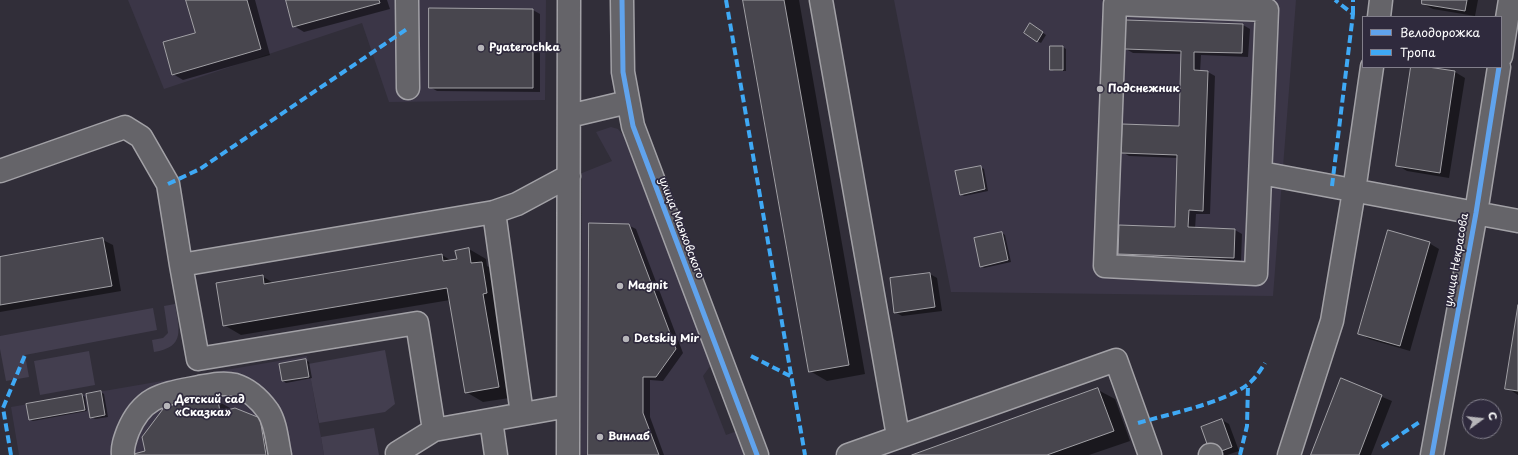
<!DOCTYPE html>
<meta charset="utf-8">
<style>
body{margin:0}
#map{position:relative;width:1518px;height:455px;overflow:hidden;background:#312e39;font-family:"Playpen Sans",sans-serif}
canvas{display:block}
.legend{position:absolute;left:1362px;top:16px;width:140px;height:52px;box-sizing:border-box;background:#2f2a3d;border:1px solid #827f8b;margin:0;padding:5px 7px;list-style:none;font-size:12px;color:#fff}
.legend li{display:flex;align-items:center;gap:8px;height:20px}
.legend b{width:20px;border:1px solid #827f8b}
.north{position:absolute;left:1462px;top:399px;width:40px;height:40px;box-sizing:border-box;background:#2f2a3d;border:1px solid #827f8b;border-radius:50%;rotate:75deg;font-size:11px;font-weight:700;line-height:16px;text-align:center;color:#fff}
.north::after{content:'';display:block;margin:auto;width:14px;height:18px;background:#b7b6ba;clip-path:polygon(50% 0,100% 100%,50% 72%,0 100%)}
</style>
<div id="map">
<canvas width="1518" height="455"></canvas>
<ul class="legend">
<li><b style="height:5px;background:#60a3ed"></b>Велодорожка</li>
<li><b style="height:5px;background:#3fa9f5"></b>Тропа</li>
</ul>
<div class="north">С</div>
</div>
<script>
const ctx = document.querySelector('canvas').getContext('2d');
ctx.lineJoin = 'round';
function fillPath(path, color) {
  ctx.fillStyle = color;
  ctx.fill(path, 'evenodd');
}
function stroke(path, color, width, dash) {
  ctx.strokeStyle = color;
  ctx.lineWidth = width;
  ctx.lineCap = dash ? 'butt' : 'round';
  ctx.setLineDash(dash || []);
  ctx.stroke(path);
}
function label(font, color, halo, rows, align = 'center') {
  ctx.font = font + ' "Playpen Sans",sans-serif';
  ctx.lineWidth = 3.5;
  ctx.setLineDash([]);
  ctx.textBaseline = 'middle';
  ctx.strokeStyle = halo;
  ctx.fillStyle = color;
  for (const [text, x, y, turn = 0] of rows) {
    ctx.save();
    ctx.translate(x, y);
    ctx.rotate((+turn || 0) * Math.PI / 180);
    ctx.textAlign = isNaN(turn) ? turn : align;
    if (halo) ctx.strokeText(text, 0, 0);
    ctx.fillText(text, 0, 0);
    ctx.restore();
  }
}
fillPath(new Path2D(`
 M128 0H546L545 100 389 102 362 23 164 89Z
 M894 0H1296L1273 296 951 292Z
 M611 127 618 129 623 135 711 365 703 376 726 435 737 431 746 455H581L582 173 612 161 596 132Z
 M307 356 324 455H19L11 407Z`), '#3b3647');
fillPath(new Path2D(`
 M175 304C179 329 186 347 154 352L152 340 163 338 168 333 164 306Z
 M153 308 157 330 25 355 29 377 6 381 0 349V336Z
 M385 350 395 404 385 412 319 423 308 364Z
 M89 351 95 385 40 395 34 361Z
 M374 428 379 455H324L321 437Z`), '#433e4f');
fillPath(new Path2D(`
 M187 0H255L270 55 183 80 173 74 197 33Z
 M287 0H387L390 9 304 32 294 26Z
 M744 0H799L865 374 827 381 810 371Z
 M1423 0H1478L1475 16 1433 9 1423 4Z
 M430 9 533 10 540 14V92L437 91 430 87Z
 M1243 25 1250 29 1248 57 1201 55 1200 72H1208L1215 76 1210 214H1196L1195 229 1235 230 1242 234 1241 262 1126 258 1119 254 1176 228 1178 158 1129 156 1122 152 1180 127 1182 54 1133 53 1126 49Z
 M1034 26 1046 35 1041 43 1037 41Z
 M1063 47 1066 49V71H1054L1051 69Z
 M1412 67 1455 72 1465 78 1449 178 1407 171 1397 165Z
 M980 167 984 169 988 191 964 196 961 194Z
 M628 225 636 229 683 353 663 381 650 380V417L664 455H589Z
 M1002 233 1005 235 1011 262 984 268 981 266Z
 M103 240 113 245 121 291 0 312V258Z
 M1429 243 1439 249 1410 351 1369 339 1359 333Z
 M469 249 486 259 487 266 499 273 516 397 483 402 466 392 450 300 241 335 224 325 262 276 275 284 442 255 452 261 458 260Z
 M930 274 937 278 942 311 902 316 895 312 891 279Z
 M1518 313V395L1507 388Z
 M306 360 309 362 312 378 286 383 283 381 280 365Z
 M1341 380 1392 401 1371 455H1312Z
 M1098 390 1115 399 1130 441 1089 455H915Z
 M101 392 104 394 108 417 95 419 91 417Z
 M82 395 85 397 87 411 33 421 29 419Z
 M207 395 230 408V410L259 419 272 426 277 455H131L146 452Z
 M1222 420 1229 424 1239 451 1227 455H1213Z`), '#0007');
const building = new Path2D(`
 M186 0H247L261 49 172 75 163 42 195 33Z
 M286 0H379L380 3 293 27Z
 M743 0H784L849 365 809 372Z
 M1422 0H1467L1465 11 1422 4Z
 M429 8 533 9V88H429Z
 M1126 20 1243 24 1242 53 1194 52V70L1208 71 1203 211 1189 210 1188 227 1235 229 1234 258 1118 254 1119 225 1175 227 1177 155 1121 153 1122 124 1179 126 1181 51 1125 49Z
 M1030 23 1043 32 1037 42 1024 33Z
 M1050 46H1063V70H1050Z
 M1411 67H1428L1455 71 1440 173 1396 166Z
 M981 166 985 189 960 195 955 171Z
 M589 223 629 224 676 349 656 377H643V413L659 455H588Z
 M1388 230 1430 242 1400 346 1358 334Z
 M1002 232 1008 260 980 267 974 238Z
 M103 238 112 286 0 305V257Z
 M469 248 471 263 482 262 487 293 483 294 499 387 465 393 447 288 223 326 216 283 263 275 264 284 442 254 443 261 457 259 455 251Z
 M930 273 935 307 894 313 890 278Z
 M1518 305V391L1505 389Z
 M306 359 309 377 282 381 279 364Z
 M1341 378 1382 395 1359 455H1311Z
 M1098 388 1114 431 1047 455H912Z
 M101 391 105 415 90 418 86 394Z
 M82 394 85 410 29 420 26 404Z
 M207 394 218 400 220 412 235 408 260 418 266 455H130L145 451 142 437 169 401Z
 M1222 419 1232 447 1211 455 1201 427Z`);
fillPath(building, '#48464e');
stroke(building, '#a2a1a6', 1);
const minor = new Path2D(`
 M407 0 408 88
 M622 0 623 72 633 126 757 455
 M821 0 898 436
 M1115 4 1267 10 1256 274 1105 266Z
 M1379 17 1381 0
 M1501 56 1510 0
 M569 116 628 102
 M0 171 125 127 141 137 168 184 181 265 494 212 517 204 569 176
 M1261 173 1518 221
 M494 212 522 414
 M181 265 198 359 417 323 434 430
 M491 420 496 455
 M123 455C122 447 125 439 128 431 143 395 164 394 199 387 210 385 223 382 235 385 248 389 260 400 268 411 276 423 277 441 280 455
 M398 455 397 453 434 430 568 406
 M568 455 569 0
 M848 455 1116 360 1150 455
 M1210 455H1211
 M1289 455 1332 321 1354 191 1372 67
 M1432 455 1476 213 1499 67`);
stroke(minor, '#a2a1a6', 25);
stroke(minor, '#656469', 22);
stroke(new Path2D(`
 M726 0 805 455
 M1353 14V0
 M168 184 200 169 407 29
 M1332 186 1353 14 1335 0
 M751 356 792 377
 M1138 423C1169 414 1223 403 1247 385 1255 379 1260 371 1265 363
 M1382 447 1421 421
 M11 455 3 408 25 355
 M1240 455 1247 426 1248 384`), '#3fa9f5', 4, [8, 4]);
stroke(new Path2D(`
 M622 0 623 72 633 126 757 455
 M1432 455 1476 213 1499 67`), '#60a3ed', 5);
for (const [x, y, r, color] of [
 [481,48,4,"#b7b6ba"],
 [1100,89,4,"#b7b6ba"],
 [620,286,4,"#b7b6ba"],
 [626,339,4,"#b7b6ba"],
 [167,406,4,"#b7b6ba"],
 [600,437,4,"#b7b6ba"]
]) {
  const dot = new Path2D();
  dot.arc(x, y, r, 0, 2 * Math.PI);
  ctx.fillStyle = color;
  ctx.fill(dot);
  stroke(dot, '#2f2a3d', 1.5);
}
label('bold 11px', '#fff', '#2f2a3d', [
 ["Pyaterochka",489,48],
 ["Подснежник",1108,89],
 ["Magnit",628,286],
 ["Detskiy Mir",634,339],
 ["Детский сад",175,400],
 ["«Сказка»",175,413],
 ["Винлаб",608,437]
], 'left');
label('11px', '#fff', '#2f2a3d', [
 ["улица Маяковского",681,228,69],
 ["улица Некрасова",1457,260,-80]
]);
</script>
